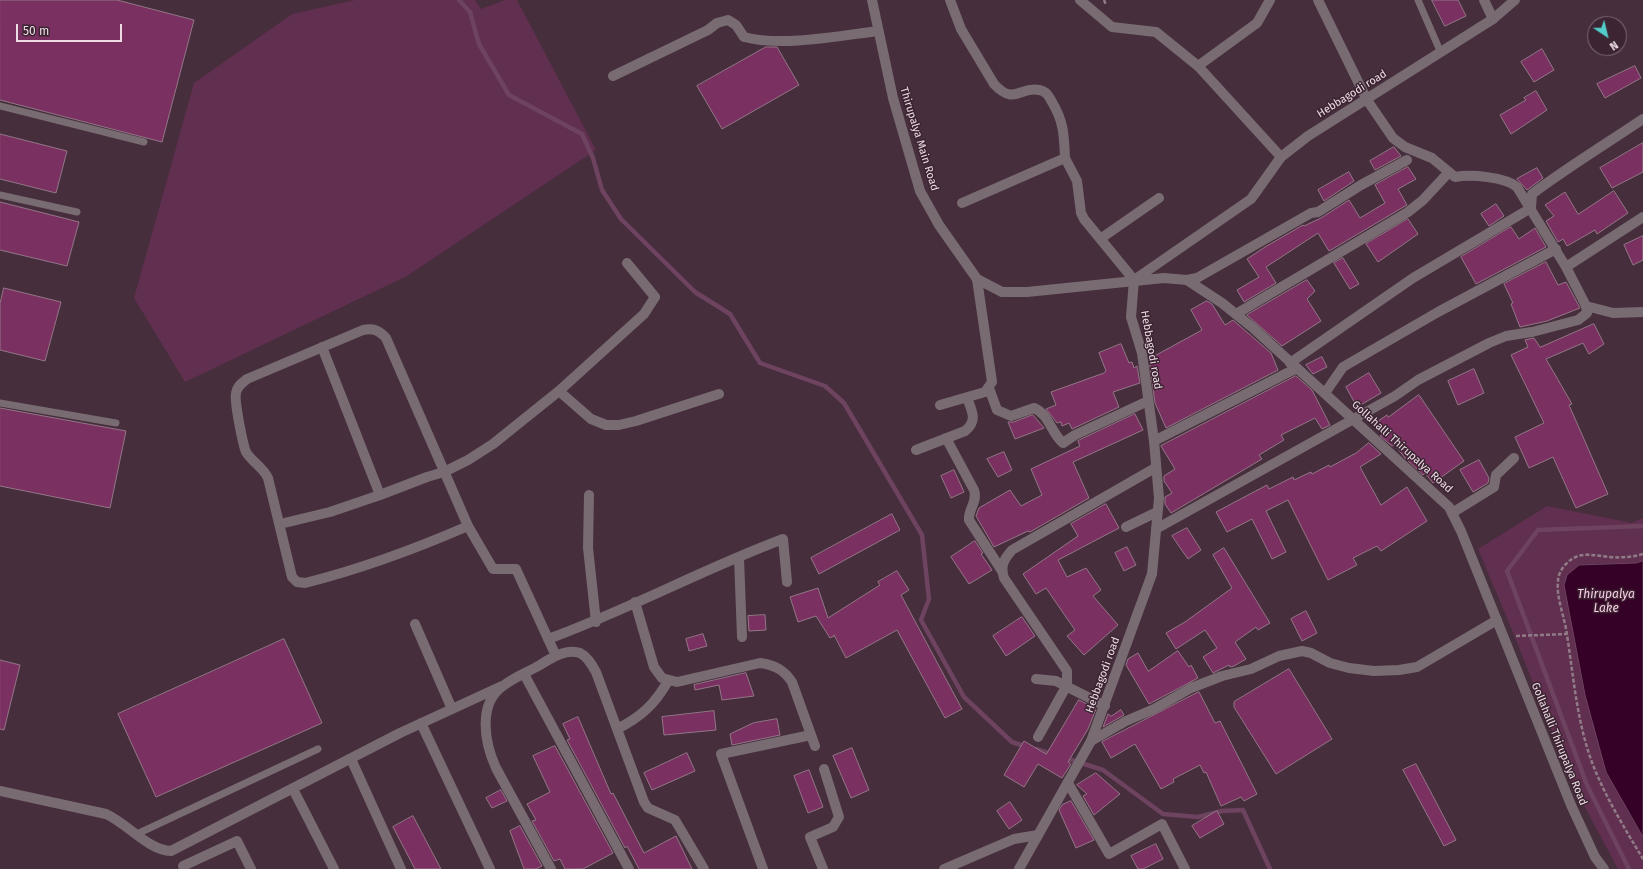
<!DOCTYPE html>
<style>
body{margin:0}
#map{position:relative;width:1643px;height:869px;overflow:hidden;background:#462e3c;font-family:"Fira Sans",sans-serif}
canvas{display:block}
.north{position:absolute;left:1587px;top:16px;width:40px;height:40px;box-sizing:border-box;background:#3c2432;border:1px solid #826e7a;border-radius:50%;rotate:145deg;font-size:11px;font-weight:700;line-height:16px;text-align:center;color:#ecdce5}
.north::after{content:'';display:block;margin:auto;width:14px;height:18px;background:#53cdca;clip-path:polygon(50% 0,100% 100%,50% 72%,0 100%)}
.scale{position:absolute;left:16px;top:24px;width:106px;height:18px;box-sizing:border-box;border:2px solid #ecdce5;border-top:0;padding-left:5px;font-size:12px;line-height:14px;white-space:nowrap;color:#ecdce5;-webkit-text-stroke:3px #3c2432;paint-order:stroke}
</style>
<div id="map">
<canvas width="1643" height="869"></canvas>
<div class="north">N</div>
<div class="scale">50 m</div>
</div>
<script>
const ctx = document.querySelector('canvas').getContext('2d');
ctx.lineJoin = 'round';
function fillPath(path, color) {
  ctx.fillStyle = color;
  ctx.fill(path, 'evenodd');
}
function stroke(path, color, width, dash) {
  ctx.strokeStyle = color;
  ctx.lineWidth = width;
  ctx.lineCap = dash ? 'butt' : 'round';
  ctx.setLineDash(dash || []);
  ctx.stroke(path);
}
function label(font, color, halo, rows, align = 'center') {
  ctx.font = font + ' "Fira Sans",sans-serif';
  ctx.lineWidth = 3;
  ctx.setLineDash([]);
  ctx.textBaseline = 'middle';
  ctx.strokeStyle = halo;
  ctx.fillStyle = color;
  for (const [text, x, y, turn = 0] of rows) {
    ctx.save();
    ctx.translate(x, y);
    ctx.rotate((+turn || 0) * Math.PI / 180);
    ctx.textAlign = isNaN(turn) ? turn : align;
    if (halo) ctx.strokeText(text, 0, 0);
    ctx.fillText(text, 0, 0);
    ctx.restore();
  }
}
fillPath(new Path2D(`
 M355 0H475L481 9 505 0H517L596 150 407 276 185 382 134 298 194 83 292 14Z
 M1547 506 1632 523 1643 518V561L1636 563 1584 564 1606 772 1643 837V869H1618L1573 785 1517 642 1478 549Z`), '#612f4f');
const water = new Path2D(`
 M1643 561V837L1606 772 1585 695 1564 585 1567 575 1579 565 1636 563Z`);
fillPath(water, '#360127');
stroke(water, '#6d4360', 1);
stroke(new Path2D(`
 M459 0 470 12 479 44 509 95 582 134 593 158 602 190 621 219 695 292 730 314 760 363 825 386 844 403 922 535 929 599 921 620 964 697 1012 742 1027 747
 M1036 749 1052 754
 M1065 758 1103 770 1163 814 1198 817 1222 811 1243 810 1270 869
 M1629 869 1587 785 1507 571 1538 530 1643 526`), '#6d4360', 4.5);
const building = new Path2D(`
 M0 0H117L194 20 162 142 0 100Z
 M1432 0H1458L1466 16 1445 26Z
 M766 47H777L799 85 722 129 697 86Z
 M1542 49 1554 70 1534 82 1521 62Z
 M1635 66 1641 78 1605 98 1597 84Z
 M1536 91 1547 110 1511 134 1500 115 1526 100 1524 98Z
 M0 134 67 151 56 193 0 179Z
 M1643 143V172L1612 188 1600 168Z
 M1394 147 1401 156 1375 170 1370 161Z
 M1408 167 1416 179 1398 189 1407 205 1329 251 1318 233 1266 267 1276 283 1244 302 1237 290 1259 277 1247 259 1265 247 1303 225 1304 226 1321 218 1349 200 1360 218 1385 203 1375 185Z
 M1537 168 1543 178 1527 190 1517 179Z
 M1349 172 1354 181 1324 201 1318 190Z
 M1614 191 1628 213 1597 234 1595 230 1567 246 1563 239 1558 242 1546 221 1554 216 1545 205 1565 192 1578 214Z
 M0 202 79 222 67 266 0 250Z
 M1496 204 1504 216 1489 226 1481 214Z
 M1408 219 1418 234 1378 262 1366 244Z
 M1511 227 1519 239 1535 228 1546 247 1476 284 1461 257Z
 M1643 236V260L1633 265 1624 245Z
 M1343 258 1359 284 1350 289 1334 263Z
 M1546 262 1558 285 1566 282 1580 308 1547 321 1520 327 1511 304 1513 303 1504 284Z
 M1307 280 1315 291 1307 299 1321 321 1282 346 1247 315Z
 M4 288 61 302 45 361 0 350V304Z
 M1207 301 1212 304 1225 325 1233 320 1271 353 1278 370 1166 428 1155 403 1149 359 1202 330 1191 310Z
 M1594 324 1604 344 1589 354 1583 343 1546 359 1572 404 1569 405 1608 494 1576 508 1553 457 1529 468 1515 437 1544 423 1511 355 1528 347 1525 340 1534 338 1540 347Z
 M1121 344 1129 363 1132 362 1134 368 1137 366 1140 383 1113 392 1119 407 1072 429 1069 423 1062 426 1061 422 1057 423 1046 409 1056 405 1051 392 1104 373 1106 371 1099 353Z
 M1322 357 1327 367 1313 374 1306 365Z
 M1474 369 1484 393 1458 405 1448 381Z
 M1369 373 1381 393 1357 407 1346 387Z
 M1296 376 1312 390 1330 425 1322 429 1315 418 1281 435 1284 440 1259 455 1262 459 1171 513 1165 504V497L1172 493 1164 481V476L1175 469 1161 446Z
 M1419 395 1464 461 1433 483 1425 473 1423 475 1405 458 1395 445 1392 446 1380 436 1383 434 1375 423 1387 415 1388 417Z
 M0 408 126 431 110 508 0 486Z
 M1135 414 1143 430 1073 462 1089 498 1030 532 1028 531 994 547 976 516 979 508 1010 490 1021 506 1042 495 1031 469 1080 446 1078 441Z
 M1033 415 1044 428 1015 439 1008 422H1013Z
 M1369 443 1381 454 1360 467 1381 505 1407 487 1427 521 1381 551 1377 546 1353 558 1357 565 1328 580 1288 500 1266 511 1286 552 1272 559 1252 519 1227 532 1216 512 1267 485 1269 489 1293 477 1294 480 1311 472 1312 474 1329 465 1330 467 1356 453Z
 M1004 452 1012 470 998 477 987 459Z
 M1479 460 1489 478 1488 483 1473 492 1460 470Z
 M954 470 964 492 951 498 941 476Z
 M1106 504 1119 528 1058 560 1067 577 1086 568 1101 590 1093 596 1118 625 1084 655 1067 636 1075 630 1046 588 1036 594 1023 574 1078 536 1071 524Z
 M892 514 900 530 819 574 811 558Z
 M1187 528 1201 550 1188 559 1172 536Z
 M975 541 983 553 981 554 992 570 969 584 951 557Z
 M1127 547 1136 565 1124 571 1115 553Z
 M1224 548 1270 623 1258 630 1256 627 1235 642 1246 659 1234 666 1230 667 1229 665 1213 673 1203 657 1217 648 1205 630 1176 649 1166 633 1185 622 1232 588 1213 555Z
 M897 571 909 590 901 595 962 709 945 718 897 630 846 658 834 635V636L830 638 816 616 798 622 790 597 818 588 828 618 880 585 878 582Z
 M1306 611 1317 633 1302 641 1291 619Z
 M765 615 766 630 749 631 748 616Z
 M1022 617 1035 636 1006 656 993 636Z
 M703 634 707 646 689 651 686 639Z
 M284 639 322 723 156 797 118 714Z
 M1178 651 1189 667 1191 665 1198 678 1149 704 1126 665 1128 659 1138 653 1148 671Z
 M0 660 20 665 4 730 0 729Z
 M1289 669 1332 739 1276 774 1234 707V702Z
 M746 673 754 696 722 700 719 685 695 690 694 685Z
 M1199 692 1215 723 1220 721 1257 794 1244 801 1241 797 1221 806 1206 772 1204 773 1200 765 1173 779 1174 782 1161 789 1135 744 1111 758 1102 742Z
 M1079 700 1096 709 1088 729 1068 762 1071 764 1062 778 1038 764 1024 787 1004 775 1024 741 1046 754Z
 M1121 710 1124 715 1103 727 1108 714 1111 716Z
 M714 711 716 730 664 735 662 717Z
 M578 717 611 794 613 793 644 853 676 836 692 869H639L627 846 625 848 567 740 570 739 563 724Z
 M777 719 780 735 732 745 730 734 753 723Z
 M555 746 613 853 583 869H565L560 859 554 861 532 821 536 820 527 804 550 792 533 756Z
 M852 748 869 790 851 798 833 756Z
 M687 753 695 771 652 790 644 773Z
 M1416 764 1456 840 1444 846 1403 770Z
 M809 770 823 807 808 813 794 776Z
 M1096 773 1120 794 1094 815 1083 796 1087 794 1077 785Z
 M501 790 507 801 492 808 486 798Z
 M1071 801 1094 840 1076 848 1059 810 1062 805Z
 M1010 802 1022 820 1009 829 997 811Z
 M1217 811 1224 824 1200 838 1192 826Z
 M413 816 441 869H415L393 827Z
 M520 826 542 866 536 869H524L510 831Z
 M1156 844 1163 859 1143 869H1138L1131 856Z`);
fillPath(building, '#7a3161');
stroke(building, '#937687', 1);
stroke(new Path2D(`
 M1104 0 1106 5
 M1643 554C1632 557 1621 558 1610 557 1594 556 1580 550 1567 563 1562 567 1558 575 1558 581 1556 598 1565 618 1567 635 1574 680 1577 723 1593 765 1606 798 1625 829 1643 859
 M1516 636 1567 634`), '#907c87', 2.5, [4, 2]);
stroke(new Path2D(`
 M1418 0 1441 53
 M0 106 144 142
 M0 195 77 212
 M0 403 116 423
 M137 834 318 749`), '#786b72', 7);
stroke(new Path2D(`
 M950 0 961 29 994 84C1014 106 1020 86 1039 90 1046 91 1049 96 1052 102 1064 122 1064 135 1065 158
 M1080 0 1112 27 1156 32 1198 66 1281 157
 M1484 0 1493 19
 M1198 66 1257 23 1270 0
 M613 76 708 30 717 23 728 20 736 25 744 37C782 47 838 36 878 31
 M962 203 1065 158 1077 181 1081 213 1084 219 1134 280
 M1531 208 1532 194C1568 167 1606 144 1643 119
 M1100 239 1159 198
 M1566 267 1643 217
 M1187 280 1197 278 1311 213 1318 212 1361 185 1407 160
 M1586 306 1613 313 1643 312
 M1236 314 1408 212 1423 200 1449 172
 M322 347 380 495
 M1290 363 1413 278 1531 208
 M989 388 997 410 1011 416 1034 408C1049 414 1051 433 1063 443L1075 435 1148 401
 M559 391 591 419 606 425H619L636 421 719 394
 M1325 393 1343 367 1438 312 1556 249
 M940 405 985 392 992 382 977 279
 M946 438 974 490C978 502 968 509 969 520L1002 571
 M1154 441 1295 369
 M916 450 965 431C978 421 972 411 967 398
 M589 495 588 548 596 622
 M1452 513 1494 487 1496 475 1514 458
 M280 524 330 512 380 495 427 477 444 472 468 460 493 444 559 391 644 314 655 297 627 263
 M468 526C415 549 361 569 305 583L297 582 292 577 268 478C263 467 252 462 246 452 243 445 234 401 236 393 237 386 242 383 247 379L363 330C373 328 379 330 386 338L468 526 493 569H516L556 656
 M1126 527 1157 512
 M1156 529 1395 396 1418 380 1489 343 1506 336 1532 332 1578 320 1587 313 1586 306 1566 267 1517 187C1505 177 1471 174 1455 177L1432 158 1405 147 1393 138 1367 100 1318 0
 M739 558 742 637
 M635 602 654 667 662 678 677 682 760 663C775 665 784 670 792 682L815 746
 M415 624 452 709
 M548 639C628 610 703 569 783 539L787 582
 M524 674 629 869
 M1036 679 1056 681 1105 706
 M421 723 490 869
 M617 729C641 717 655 704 668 681
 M1038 737 1067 685V671L1004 578C1000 566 1004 559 1012 550L1155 468
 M1091 741 1126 721 1154 709 1191 688 1222 676 1251 669 1279 656 1302 651 1311 653 1330 663 1349 668 1374 671 1399 670 1417 667 1497 620
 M351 759 401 869
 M1068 783 1109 854 1162 824 1185 869
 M293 789 334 869
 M0 791 106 814C128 824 148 850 171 851L400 733 502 686
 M183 866 237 841 251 869
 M551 869 496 768C485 744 477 704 503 686 514 677 528 672 540 665 551 658 567 648 580 653 588 657 592 665 596 672L644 802 648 808 675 820 704 869
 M763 869 721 754 811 735
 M823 869 810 837 833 827 839 817 824 769
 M944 869 1014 839 1038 835`), '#786b72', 10);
stroke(new Path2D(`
 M872 0 893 98 920 191 939 225 977 279 1002 292H1027L1164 278 1187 280 1222 303 1252 327 1449 507 1461 531 1571 805 1595 857 1604 869
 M1134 280 1251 199 1281 157 1308 136 1493 19 1515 0
 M1019 869 1091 741 1152 574 1159 498 1154 441 1142 353 1131 317 1134 280`), '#786b72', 10);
label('11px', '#ecdce5', '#3c2432', [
 ["Hebbagodi road",1352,94,-32],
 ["Thirupalya Main Road",919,139,73],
 ["Hebbagodi road",1151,350,80],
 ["Gollahalli Thirupalya Road",1402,447,42],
 ["Hebbagodi road",1103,675,-70],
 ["Gollahalli Thirupalya Road",1559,744,68]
]);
label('italic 12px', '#fbcfe8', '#3c2432', [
 ["Thirupalya",1606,595],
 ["Lake",1606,609]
]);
</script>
